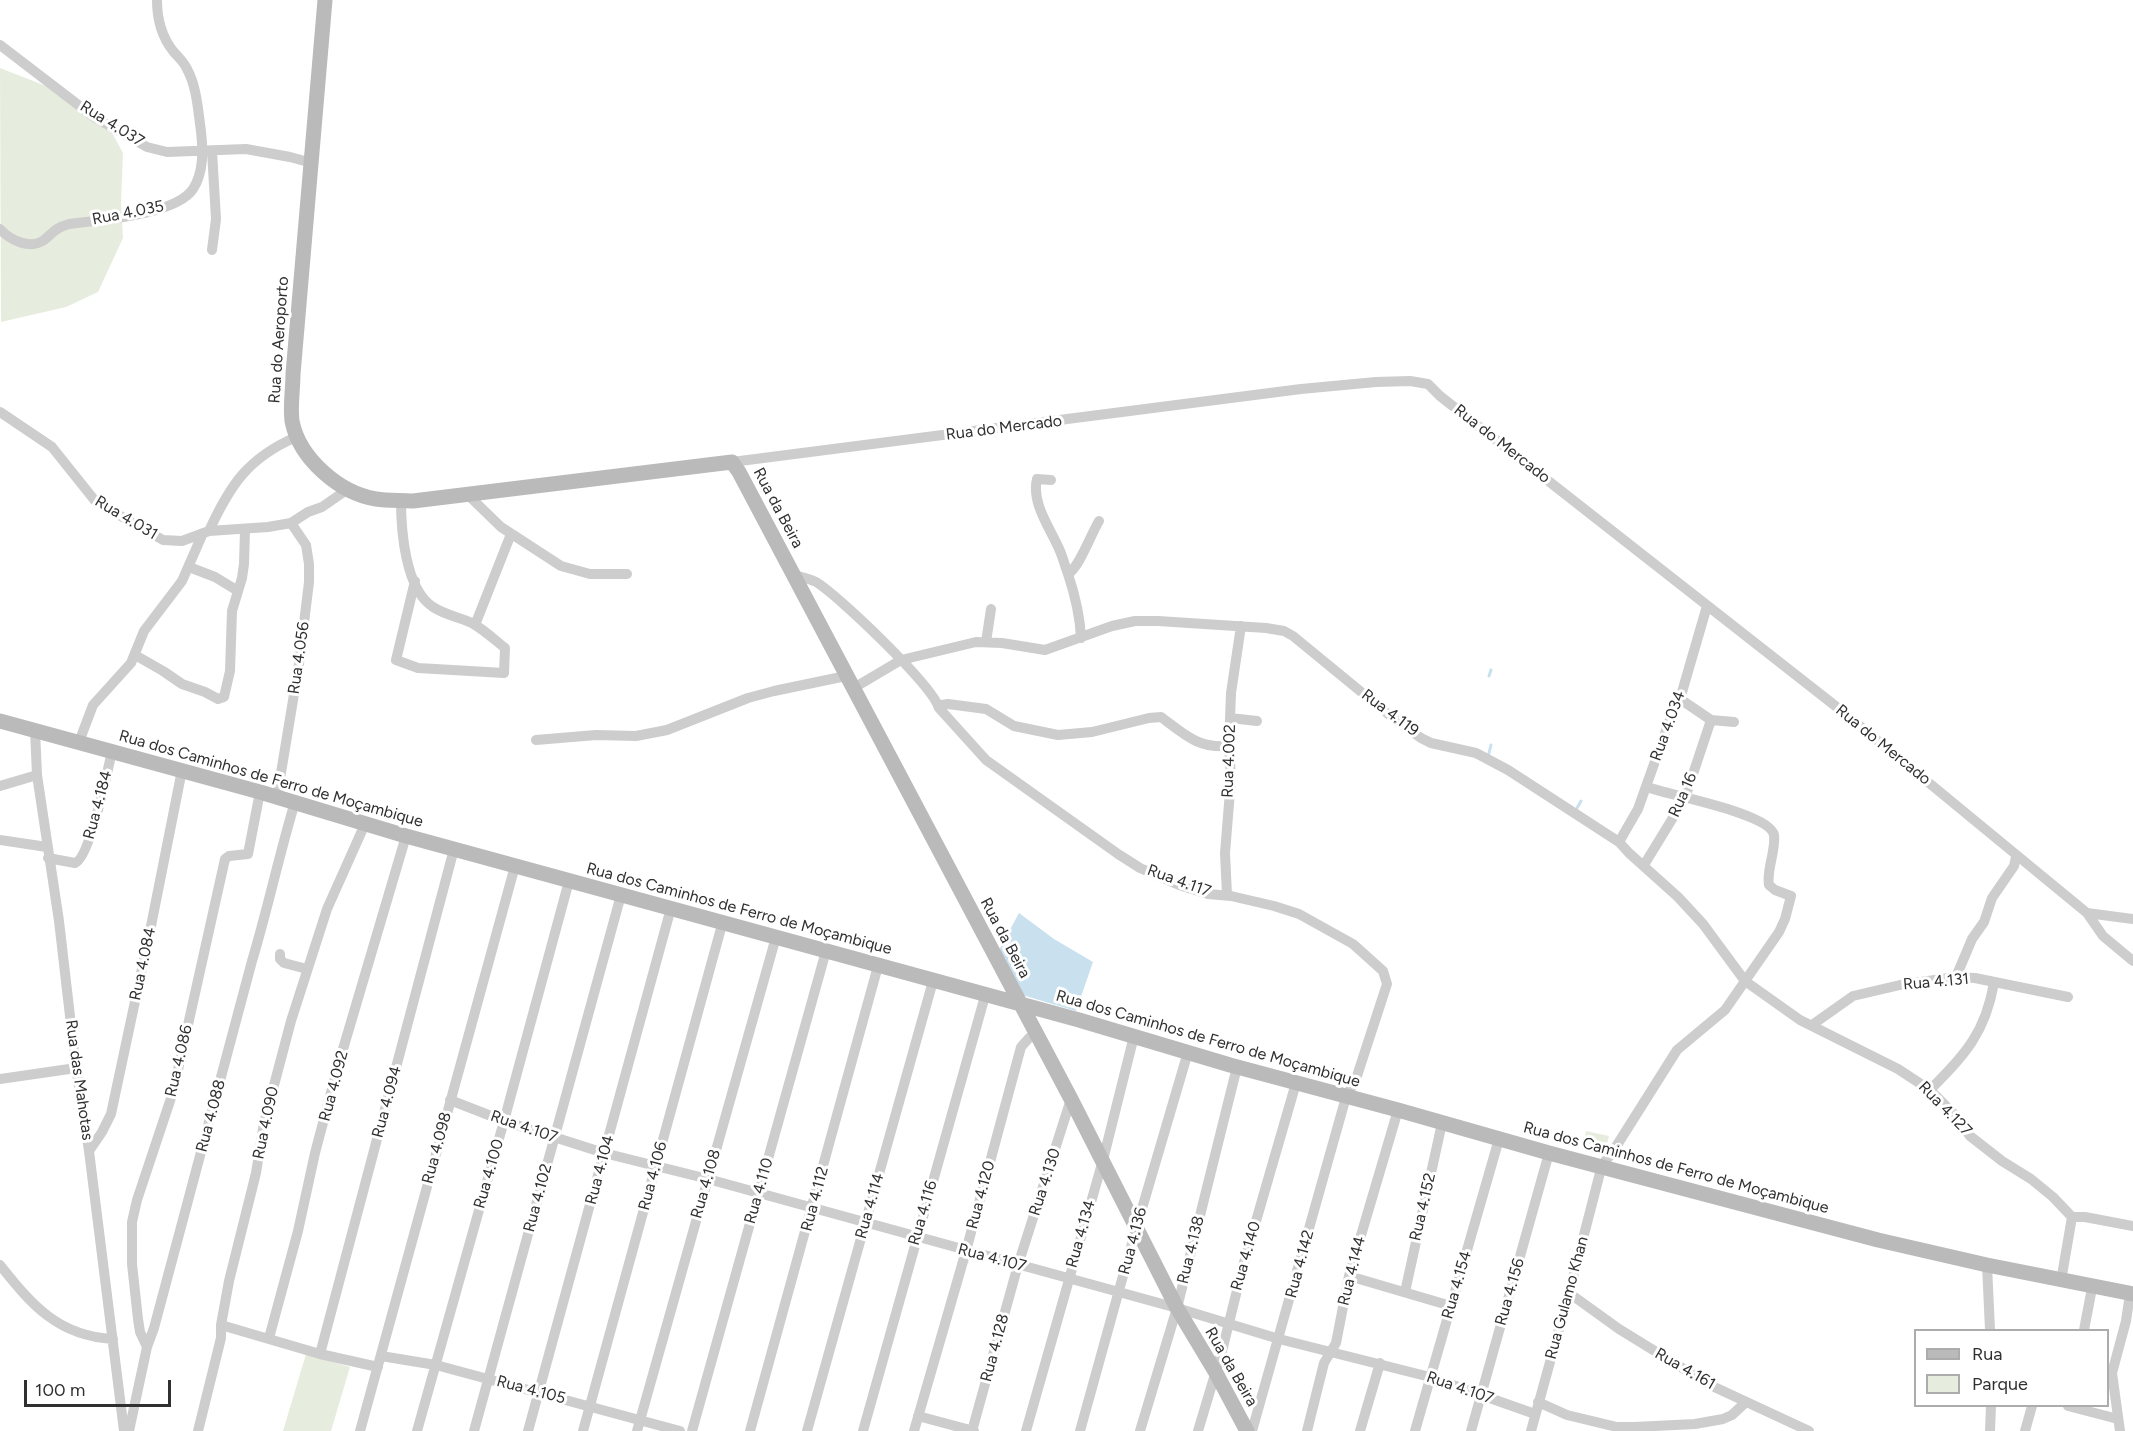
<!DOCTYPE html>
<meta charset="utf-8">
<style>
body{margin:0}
#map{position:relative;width:2133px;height:1431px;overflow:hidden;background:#fff;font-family:Figtree,sans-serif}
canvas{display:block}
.legend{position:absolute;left:1914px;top:1329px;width:195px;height:78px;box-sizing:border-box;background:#fff;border:2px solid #acacac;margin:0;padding:8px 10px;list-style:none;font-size:18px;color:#303030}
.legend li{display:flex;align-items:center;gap:12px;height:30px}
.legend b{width:30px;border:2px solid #acacac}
.scale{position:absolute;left:24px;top:1380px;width:147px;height:27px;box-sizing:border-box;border:3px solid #303030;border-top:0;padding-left:8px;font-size:18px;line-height:21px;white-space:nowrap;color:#303030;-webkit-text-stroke:4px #fff;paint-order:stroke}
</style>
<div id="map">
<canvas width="2133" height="1431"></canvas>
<ul class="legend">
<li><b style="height:8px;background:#bababa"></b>Rua</li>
<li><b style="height:16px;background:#e7edde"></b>Parque</li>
</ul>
<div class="scale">100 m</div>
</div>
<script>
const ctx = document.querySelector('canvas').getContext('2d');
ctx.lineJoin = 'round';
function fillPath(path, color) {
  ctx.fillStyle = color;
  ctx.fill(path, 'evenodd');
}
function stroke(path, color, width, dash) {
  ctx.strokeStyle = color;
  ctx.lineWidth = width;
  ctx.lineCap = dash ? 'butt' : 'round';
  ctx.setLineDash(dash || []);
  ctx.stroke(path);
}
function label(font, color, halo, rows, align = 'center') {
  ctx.font = font + ' Figtree,sans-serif';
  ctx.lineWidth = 6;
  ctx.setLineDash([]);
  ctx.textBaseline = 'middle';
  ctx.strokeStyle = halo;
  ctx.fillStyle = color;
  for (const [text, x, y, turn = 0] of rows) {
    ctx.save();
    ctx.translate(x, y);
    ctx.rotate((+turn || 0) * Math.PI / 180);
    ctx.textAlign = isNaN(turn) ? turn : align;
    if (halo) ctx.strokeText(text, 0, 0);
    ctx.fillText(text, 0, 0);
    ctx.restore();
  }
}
fillPath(new Path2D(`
 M0 68 64 93 102 114 123 153 121 203 123 238 98 292 66 307 1 322Z
 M1586 1131 1609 1136 1606 1148 1584 1142Z
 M306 1354 350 1367 331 1431H283Z`), '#e7edde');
fillPath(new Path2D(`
 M1019 913 1054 939 1093 962 1076 1011 1019 994 998 952Z`), '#c9e1ee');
stroke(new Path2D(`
 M1489 676 1491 670
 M1488 757 1491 745
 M1577 808 1581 801`), '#c9e1ee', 3);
stroke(new Path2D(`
 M0 45 94 117 147 147 167 152 246 149 290 157 312 163
 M0 229C10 240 30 250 44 240 54 232 55 228 69 224 99 220 176 215 193 189 204 172 203 150 201 131 198 111 197 87 187 69 184 62 178 57 173 51 162 37 157 18 157 0
 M212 250 216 219 212 151
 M0 412 52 447 96 502 163 540 182 541 209 531 268 527 291 523 308 512 322 507 348 489
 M732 462 1301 389 1376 382 1410 381 1428 384 1440 396 1838 708 2087 913 2133 919
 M1051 480 1037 479C1031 504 1051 529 1060 551 1063 558 1065 566 1068 574 1079 568 1091 534 1099 521
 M467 494 501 527 561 566 590 574H627
 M401 500C401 530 405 589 433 607 445 615 459 617 472 623 483 629 495 640 505 648L504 673 418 668 396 660 415 581
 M209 531C230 485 248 458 296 437
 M189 567 215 577 238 591
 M1068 574C1075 595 1080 615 1081 638
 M794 575C801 577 809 578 816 582 838 595 932 685 939 708L986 760 1118 854 1140 868 1179 885 1208 894 1231 896 1274 906 1299 914 1353 944 1383 971 1387 984 1356 1079 1346 1097 1252 1431
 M475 625 511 534
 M986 642 991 609
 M135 655 163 671 182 684 205 692 218 699 224 697 230 671 232 611 242 578 244 564 245 530
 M852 689 901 660 976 642 1002 643 1045 650 1112 626 1135 621H1158L1266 628 1284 631 1293 636 1393 718 1421 738 1431 743 1476 753 1508 770 1619 842 1629 853 1678 897 1703 924 1745 981 1800 1020 1898 1069 1930 1090 1953 1113 1970 1136 2002 1161 2031 1179 2053 1197 2072 1217
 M1680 699 1711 720 1734 722
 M939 708 942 705 948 704 986 709 1014 726 1058 735 1092 732 1149 718 1161 717C1184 734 1198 749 1229 746
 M1230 718 1257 721
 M35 730 37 775 59 921 76 1068 89 1151 124 1431
 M536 740 596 735 636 736 667 730 748 698 774 691 846 676
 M79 742 93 705 131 663 144 631 182 581 203 533
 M0 786 37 775
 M277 797 299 664 309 582V564L306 545 291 523
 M0 840 47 847
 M1619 842 1638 809 1669 722 1680 699 1707 606
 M48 858 75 863C90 858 107 771 112 752
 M1644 865 1685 798 1711 720
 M1227 895 1225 853 1231 779 1229 746 1231 693 1241 626
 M2087 913 2103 936 2133 961
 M280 954V959L284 963 307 969
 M1956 977 1972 939 1984 922 1992 898 2014 866 2016 857
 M1812 1025 1853 996 1900 985 1956 977 1975 978 2068 997
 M0 1079 76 1068
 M1930 1090C1965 1054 1985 1034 1994 983
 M450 1100 504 1121 604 1153 708 1179 1177 1308 1279 1339 1430 1377 1535 1414
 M89 1151 102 1132 111 1114 150 931 182 770
 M2072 1217H2085L2133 1226
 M0 1265C32 1305 58 1336 113 1339
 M1987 1265 1990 1330
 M1349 1276 1451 1306
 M2061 1281 2072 1217
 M1405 1292 1442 1123
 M1569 1293 1619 1329 1710 1385 1809 1431
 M221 1325 320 1354 378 1367
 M2084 1330 2092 1288
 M269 1338 298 1231 315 1153 338 1066 406 836
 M147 1347 140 1332 138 1319 132 1264V1222L137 1200 173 1092 225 859 229 856 248 854 260 792
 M320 1354 454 849
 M381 1356 436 1365 680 1431
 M1538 1402 1567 1415 1617 1427H1634L1695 1424 1723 1419 1732 1415 1746 1402
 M2068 1406 2118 1419
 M918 1416 974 1431
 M129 1431 147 1347 154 1328 252 961C268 908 279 855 295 802
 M198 1431 221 1338V1325L229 1281 256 1173 264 1123 291 1021 327 909 365 824
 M360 1431 515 866
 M417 1431 504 1121 569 881
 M474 1431 621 895
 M528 1431 671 908
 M583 1431 723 921
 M637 1431 776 937
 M692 1431 826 951
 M750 1431 878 966
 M807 1431 933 981
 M863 1431 985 996
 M914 1431 966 1251 1021 1047 1029 1038 1037 1034
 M972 1431 1018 1265 1071 1099
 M1026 1431 1103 1160 1134 1036
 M1080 1431 1136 1229 1188 1052
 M1140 1431 1177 1308 1237 1067
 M1198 1431 1222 1351 1243 1266 1296 1083
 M1307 1431 1324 1363 1336 1343 1349 1276 1398 1110
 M1360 1431 1380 1363
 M1415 1431 1499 1139
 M1471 1431 1549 1153
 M1531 1431 1569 1293 1602 1165 1612 1153 1677 1050 1725 1010 1779 932 1785 919 1791 896 1775 890 1769 885C1766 871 1776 851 1774 835 1770 813 1668 795 1647 787
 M1990 1431 1991 1406
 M2025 1431 2032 1406
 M2120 1431 2112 1373 2126 1321 2130 1294`), '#cdcdcd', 10);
stroke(new Path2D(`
 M325 0 293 374C293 389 290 406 292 421 299 458 339 493 376 499 388 501 401 500 413 501L732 462 739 472 1071 1099 1177 1308 1216 1373 1247 1431
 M0 721 260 792 406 836 1079 1020 1230 1065 1398 1110 1549 1153 1878 1240 1987 1265 2133 1294`), '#bababa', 15);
label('16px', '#303030', '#fff', [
 ["Rua 4.037",112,124,32],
 ["Rua 4.035",128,213,-11],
 ["Rua do Aeroporto",279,340,-86],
 ["Rua do Mercado",1004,428,-7],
 ["Rua do Mercado",1502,444,38],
 ["Rua da Beira",778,508,62],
 ["Rua 4.031",126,518,31],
 ["Rua 4.056",299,658,-82],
 ["Rua 4.119",1390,713,37],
 ["Rua 4.034",1668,726,-70],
 ["Rua do Mercado",1883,745,39],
 ["Rua 4.002",1229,761,-88],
 ["Rua dos Caminhos de Ferro de Moçambique",271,779,16],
 ["Rua 16",1683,795,-66],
 ["Rua 4.184",98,805,-75],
 ["Rua 4.117",1179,881,20],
 ["Rua dos Caminhos de Ferro de Moçambique",739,909,15],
 ["Rua da Beira",1005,938,62],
 ["Rua 4.084",143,964,-78],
 ["Rua 4.131",1936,982,-5],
 ["Rua dos Caminhos de Ferro de Moçambique",1208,1039,16],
 ["Rua 4.086",179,1061,-77],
 ["Rua das Mahotas",79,1080,82],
 ["Rua 4.092",334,1086,-75],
 ["Rua 4.094",387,1102,-75],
 ["Rua 4.127",1945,1109,46],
 ["Rua 4.088",211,1116,-75],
 ["Rua 4.090",266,1123,-78],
 ["Rua 4.107",524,1127,19],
 ["Rua 4.098",437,1148,-75],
 ["Rua dos Caminhos de Ferro de Moçambique",1676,1168,15],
 ["Rua 4.104",600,1170,-75],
 ["Rua 4.100",489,1174,-74],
 ["Rua 4.106",653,1176,-75],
 ["Rua 4.130",1045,1182,-72],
 ["Rua 4.108",706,1184,-74],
 ["Rua 4.110",759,1191,-74],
 ["Rua 4.120",981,1195,-75],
 ["Rua 4.102",538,1198,-75],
 ["Rua 4.112",815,1199,-75],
 ["Rua 4.114",870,1206,-74],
 ["Rua 4.152",1423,1207,-77],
 ["Rua 4.116",923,1213,-74],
 ["Rua 4.134",1081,1234,-74],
 ["Rua 4.136",1133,1241,-75],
 ["Rua 4.138",1191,1250,-76],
 ["Rua 4.140",1246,1256,-74],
 ["Rua 4.107",992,1258,15],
 ["Rua 4.142",1300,1264,-75],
 ["Rua 4.144",1352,1271,-76],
 ["Rua 4.154",1457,1285,-74],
 ["Rua 4.156",1510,1292,-74],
 ["Rua Gulamo Khan",1567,1298,-75],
 ["Rua 4.128",995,1348,-75],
 ["Rua da Beira",1231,1367,60],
 ["Rua 4.161",1685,1369,30],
 ["Rua 4.107",1460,1388,19],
 ["Rua 4.105",531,1390,15]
]);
</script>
